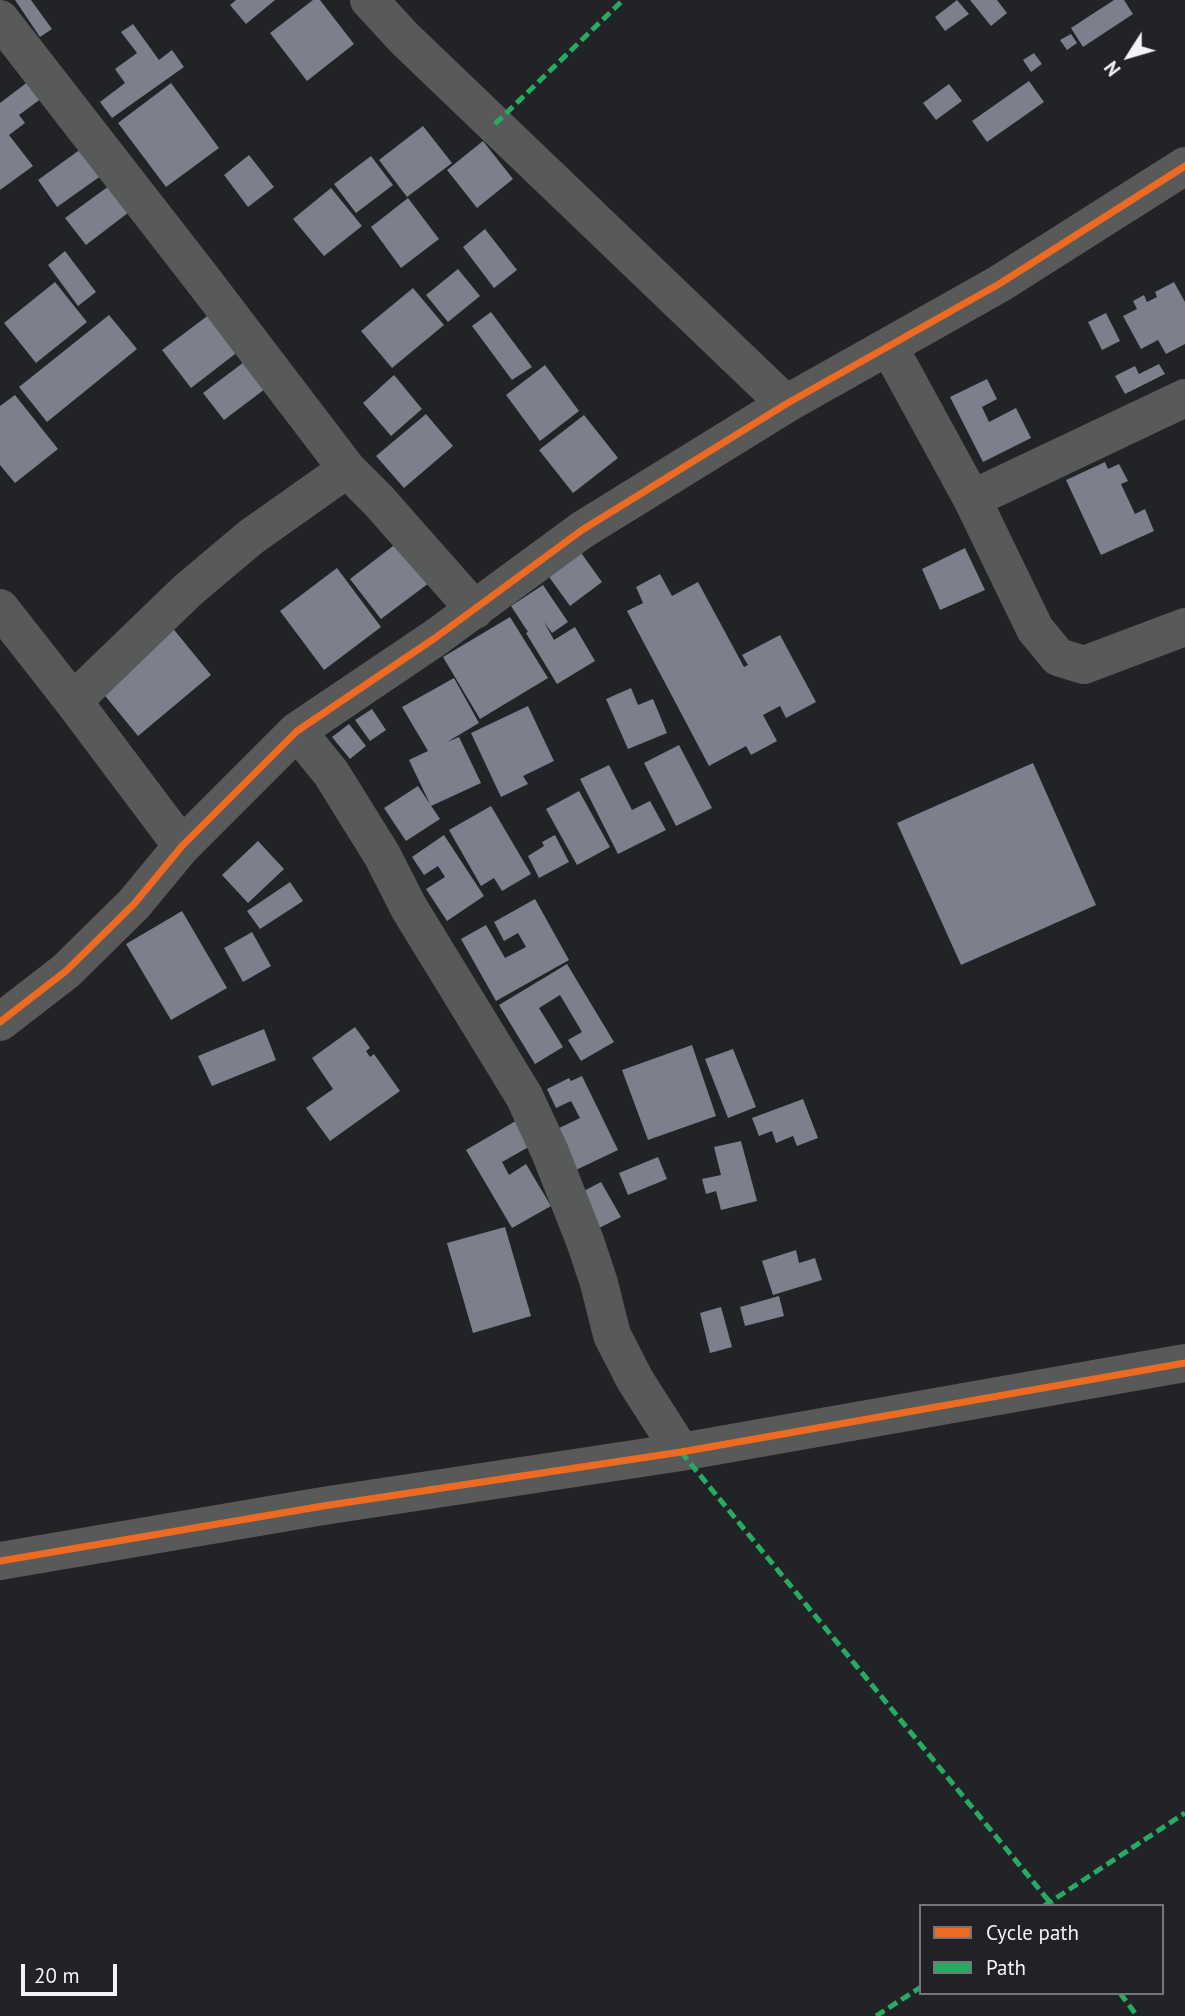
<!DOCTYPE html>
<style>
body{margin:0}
#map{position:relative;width:1185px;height:2016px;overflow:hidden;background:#222326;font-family:"PT Sans",sans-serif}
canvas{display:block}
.legend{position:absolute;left:919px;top:1904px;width:245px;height:91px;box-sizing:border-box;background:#212227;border:2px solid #75767a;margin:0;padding:9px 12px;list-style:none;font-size:21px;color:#f3f3f7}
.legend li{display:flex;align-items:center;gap:14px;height:35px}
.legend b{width:35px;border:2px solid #75767a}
.north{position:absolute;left:1094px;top:21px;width:70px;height:70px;-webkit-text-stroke:5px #212227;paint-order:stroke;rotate:233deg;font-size:19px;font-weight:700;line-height:28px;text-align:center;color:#f3f3f7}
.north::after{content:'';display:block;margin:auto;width:24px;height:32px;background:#f3f3f7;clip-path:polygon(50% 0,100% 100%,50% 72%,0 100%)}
.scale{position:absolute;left:21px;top:1964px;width:96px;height:32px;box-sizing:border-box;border:4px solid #f3f3f7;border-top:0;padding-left:9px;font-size:21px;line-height:24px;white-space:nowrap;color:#f3f3f7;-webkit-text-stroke:5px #212227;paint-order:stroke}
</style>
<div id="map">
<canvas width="1185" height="2016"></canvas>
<ul class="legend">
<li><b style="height:9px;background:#ed6a23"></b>Cycle path</li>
<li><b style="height:9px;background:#26ab63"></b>Path</li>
</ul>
<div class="north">N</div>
<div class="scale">20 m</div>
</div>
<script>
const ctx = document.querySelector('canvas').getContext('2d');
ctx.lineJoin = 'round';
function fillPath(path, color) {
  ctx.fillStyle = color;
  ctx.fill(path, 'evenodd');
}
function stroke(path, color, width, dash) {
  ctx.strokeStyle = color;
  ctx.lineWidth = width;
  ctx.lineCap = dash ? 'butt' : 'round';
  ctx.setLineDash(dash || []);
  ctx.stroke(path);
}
fillPath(new Path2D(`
 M15 0H31L52 29 40 37Z
 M236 0H275L246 24 230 5Z
 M313 0H320L354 44 307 81 270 33Z
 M957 0 969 14 945 31 935 17Z
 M970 0H997L1007 13 991 26Z
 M1114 0H1124L1133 14 1083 47 1071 28Z
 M133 24 159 60 172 50 184 67 112 118 100 102 125 83 115 69 137 53 121 32Z
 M1071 34 1077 43 1067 50 1060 40Z
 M1034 53 1042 64 1031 72 1023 60Z
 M29 81 42 98 19 115 25 123 9 135 33 166 0 190V103Z
 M1029 81 1044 102 987 142 972 121Z
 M171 83 219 148 166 187 118 123Z
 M949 84 962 101 936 120 923 103Z
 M423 126 452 163 407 197 379 160Z
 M483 141 513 179 477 208 447 170Z
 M85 146 105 173 57 207 38 180Z
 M249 155 274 187 248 207 224 175Z
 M371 156 393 185 356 213 334 184Z
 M113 183 133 209 86 245 65 218Z
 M331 188 362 226 324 256 293 219Z
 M408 198 439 239 401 268 371 227Z
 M485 229 517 270 494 288 463 247Z
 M65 251 96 292 78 306 48 265Z
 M458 269 480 296 448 322 426 295Z
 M55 282 87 322 36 363 4 323Z
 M1174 282 1185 302V344L1166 354 1158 340 1141 349 1123 316 1137 309 1133 301 1144 295 1147 302 1157 297 1155 292Z
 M413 288 444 325 392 368 361 331Z
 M491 312 532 367 512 380 472 326Z
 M1106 313 1120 341 1102 350 1088 322Z
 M210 314 239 351 191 388 162 350Z
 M109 315 137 349 47 422 19 387Z
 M248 359 269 386 224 420 203 393Z
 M1159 364 1165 374 1125 394 1115 376 1135 366 1139 374Z
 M545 365 579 411 540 441 506 395Z
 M394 375 422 409 391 436 363 403Z
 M987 379 997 399 982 407 989 422 1016 408 1031 438 983 462 950 397Z
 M15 395 58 449 15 483 0 465V406Z
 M426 414 453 446 404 488 376 456Z
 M584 415 618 458 573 493 539 450Z
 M1105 462 1108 469 1119 464 1128 481 1121 484 1135 514 1145 509 1154 531 1101 555 1066 480Z
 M406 536 437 577 381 619 350 579Z
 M965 548 985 590 940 610 922 569Z
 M579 550 602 582 570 606 547 574Z
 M337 568 381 627 324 670 280 611Z
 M660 574 672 596 698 582 744 667 748 665 742 655 780 635 816 702 786 718 780 706 763 715 777 741 751 755 746 746 709 766 627 611 643 603 636 587Z
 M543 585 568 622 552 633 544 622 554 640 575 627 595 661 557 684 526 633 528 632 511 606Z
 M510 617 548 678 480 719 443 657Z
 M171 626 211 675 138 736 97 686Z
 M454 678 479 723 447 742 459 737 481 783 431 806 409 760 428 751 402 707Z
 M631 688 638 705 653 699 667 733 628 749 606 699Z
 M528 706 554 761 523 776 528 784 501 797 471 733Z
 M372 709 386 730 370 741 355 720Z
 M349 724 366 746 350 759 332 737Z
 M679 745 712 808 676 826 644 763Z
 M1033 763 1096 905 961 965 897 823Z
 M609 765 632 810 650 801 666 830 618 854 580 779Z
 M418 786 440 819 406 841 384 808Z
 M579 791 610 847 577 865 546 809Z
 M491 806 531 874 502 891 494 878 481 886 449 830Z
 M444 835 484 896 447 921 426 889 445 877 438 866 424 875 412 857Z
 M555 835 569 862 539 878 528 856 544 846 542 842Z
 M258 841 284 869 248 903 222 875Z
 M290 882 303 901 260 929 247 911Z
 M535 899 569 960 496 1001 461 939 486 925 505 958 526 947 518 933 504 941 494 922Z
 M182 911 227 988 171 1020 126 944Z
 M252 932 271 966 243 982 224 948Z
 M567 964 614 1042 581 1061 568 1040 582 1032 560 995 539 1008 563 1047 535 1064 499 1005Z
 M355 1027 370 1048 366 1051 370 1057 374 1054 400 1091 330 1141 306 1108 333 1089 312 1058Z
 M264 1029 276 1060 212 1086 198 1056Z
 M692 1045 716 1116 648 1140 622 1070Z
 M733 1049 756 1107 728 1118 705 1059Z
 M582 1076 618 1150 576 1170 557 1129 580 1118 571 1101 556 1108 547 1089 569 1078 571 1081Z
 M803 1099 818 1138 797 1146 793 1136 776 1143 772 1131 759 1136 752 1118Z
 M519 1119 534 1144 502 1162 509 1175 526 1164 551 1206 512 1228 466 1150Z
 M741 1141 757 1201 721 1210 716 1191 706 1194 702 1179 721 1175 714 1147Z
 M658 1157 667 1179 628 1195 619 1173Z
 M601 1182 621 1217 599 1228 580 1193Z
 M505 1227 531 1316 473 1333 447 1243Z
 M796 1250 799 1263 815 1258 822 1280 773 1295 762 1261Z
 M779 1296 784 1316 745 1326 740 1307Z
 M721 1307 732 1347 710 1353 700 1313Z`), '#7c7f8c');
stroke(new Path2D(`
 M369 0 404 38 786 404
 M0 19 203 280 347 469 378 500 475 610
 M889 347 972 499 1035 629 1058 657 1084 665 1185 627
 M972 499 1185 398
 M0 608 73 701 182 846
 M73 701 188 590 251 537 347 469
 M297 731 331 773 382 855 409 908 524 1096 550 1152 585 1241 599 1283 612 1335 635 1380 681 1452
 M0 1022 66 971 134 904 182 846 297 731 435 638 582 530 786 404 999 284 1185 166
 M0 1561 323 1506 681 1452 1185 1363`), '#585959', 38);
stroke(new Path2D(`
 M495 124 623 0
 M681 1452 1053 1906
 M1044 1906 1185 1813
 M1120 1993 1137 2016
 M876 2016 921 1987`), '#26ab63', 5, [10, 5]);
stroke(new Path2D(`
 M0 1022 66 971 134 904 182 846 297 731 435 638 582 530 786 404 999 284 1185 166
 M0 1561 323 1506 681 1452 1185 1363`), '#ed6a23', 7);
</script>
